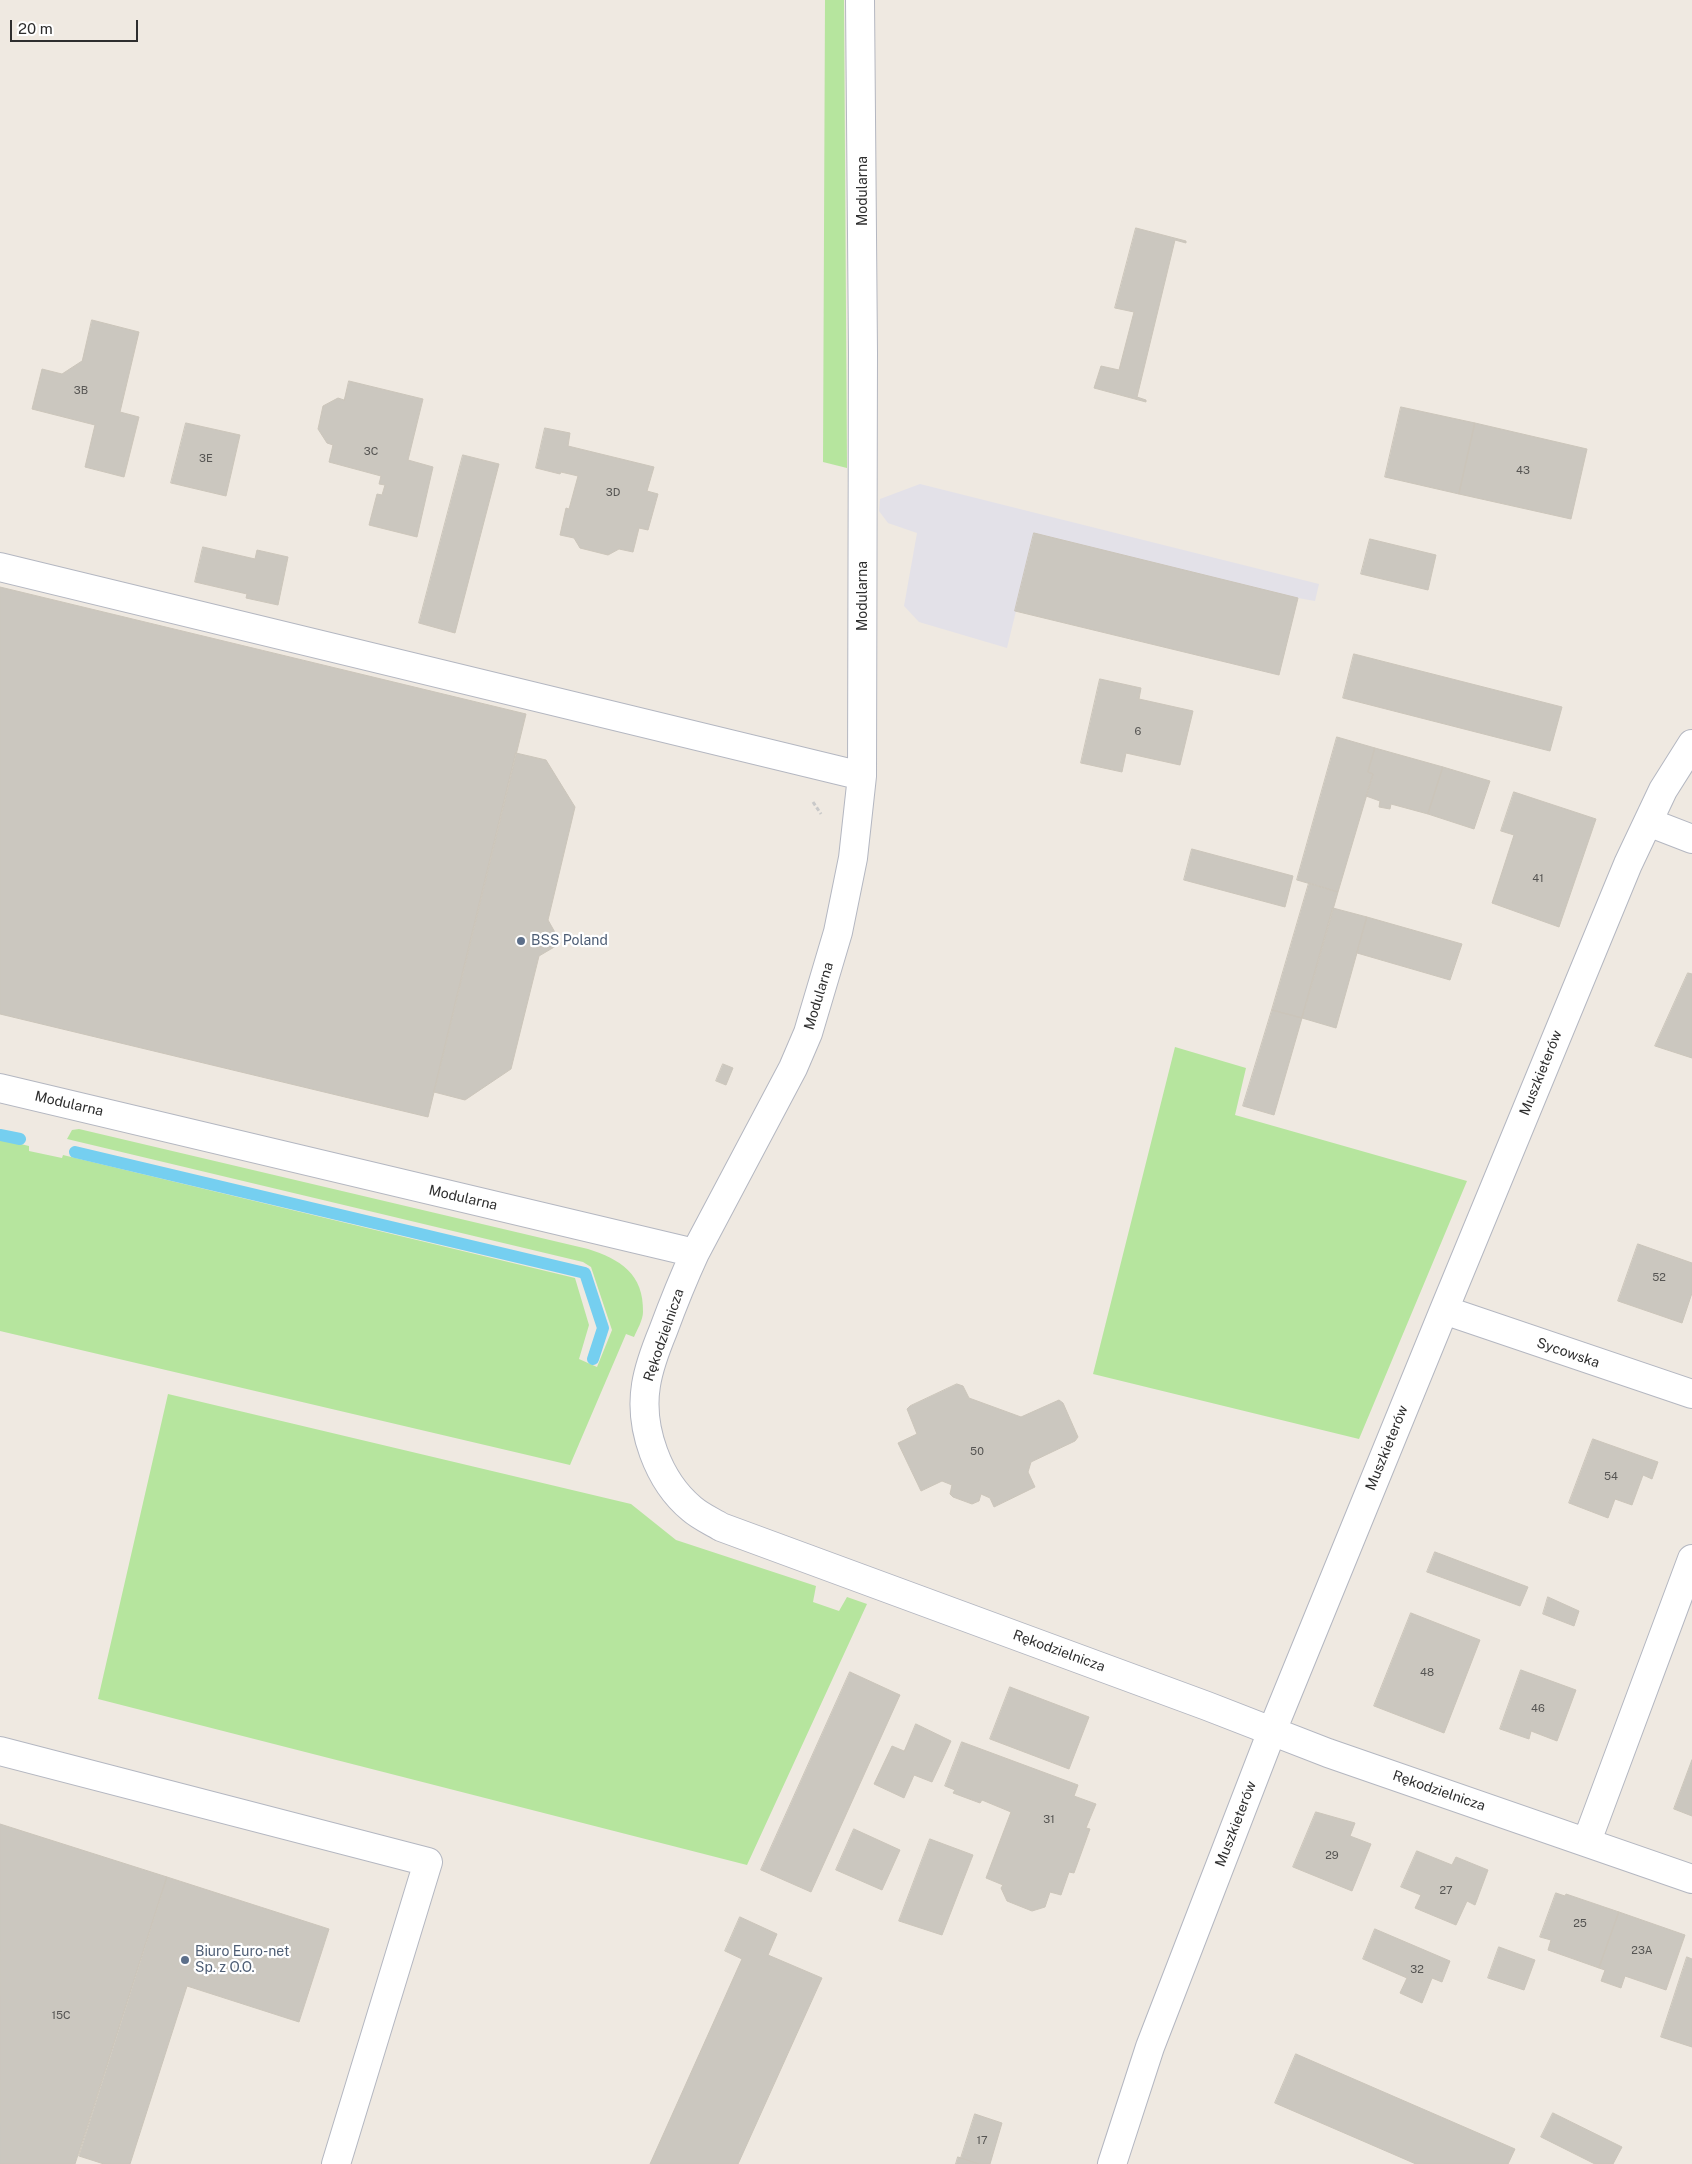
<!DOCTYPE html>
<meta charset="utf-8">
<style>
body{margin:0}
#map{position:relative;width:1692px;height:2164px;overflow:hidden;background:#efe9e1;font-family:"Public Sans",sans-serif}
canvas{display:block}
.scale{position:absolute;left:10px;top:20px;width:128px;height:22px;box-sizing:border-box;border:2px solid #2e2e2e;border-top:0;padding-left:6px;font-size:15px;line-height:18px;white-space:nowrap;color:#2e2e2e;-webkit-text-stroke:4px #fff;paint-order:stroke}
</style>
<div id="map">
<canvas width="1692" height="2164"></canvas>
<div class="scale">20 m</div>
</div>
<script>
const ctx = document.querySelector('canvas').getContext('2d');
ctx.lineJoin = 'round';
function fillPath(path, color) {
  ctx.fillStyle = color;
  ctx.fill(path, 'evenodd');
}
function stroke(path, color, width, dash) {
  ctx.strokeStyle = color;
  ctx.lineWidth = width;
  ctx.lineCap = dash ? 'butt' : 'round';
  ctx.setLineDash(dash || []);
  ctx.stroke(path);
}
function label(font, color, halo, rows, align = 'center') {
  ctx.font = font + ' "Public Sans",sans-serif';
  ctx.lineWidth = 4.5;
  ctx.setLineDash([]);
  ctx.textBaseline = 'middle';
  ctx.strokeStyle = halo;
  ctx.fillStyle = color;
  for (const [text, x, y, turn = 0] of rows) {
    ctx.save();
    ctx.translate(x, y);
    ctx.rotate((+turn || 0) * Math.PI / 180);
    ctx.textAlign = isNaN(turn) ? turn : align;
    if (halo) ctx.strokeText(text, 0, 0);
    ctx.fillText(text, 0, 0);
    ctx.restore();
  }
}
fillPath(new Path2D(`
 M920 484 1319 584 1315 601 1298 598 1279 675 1016 611 1007 648 919 622 904 606 917 533 888 523 879 511 880 499Z`), '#e3e1e8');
fillPath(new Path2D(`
 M825 0H844L847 468 823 462Z
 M1175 1047 1246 1068 1235 1115 1467 1181 1359 1439 1093 1374Z
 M79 1129 588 1249C620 1259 644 1274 643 1312 643 1320 637 1330 634 1337L626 1334 570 1465 0 1331V1139L29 1146V1151L62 1158 63 1155 575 1278 589 1325 579 1359 597 1367 612 1330 591 1267 583 1262 67 1139 72 1130Z
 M168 1394 631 1504 676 1540 816 1586 813 1602 839 1611 847 1597 867 1604 747 1865 98 1699Z`), '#b6e59e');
stroke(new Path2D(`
 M0 1135 20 1139
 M75 1152 585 1273 603 1328 593 1359`), '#75cff0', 12);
const building = new Path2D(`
 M1136 228 1186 241V243L1175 240 1137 397 1146 400V402L1094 388 1101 366 1119 370 1134 312 1115 308Z
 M92 320 139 332 120 412 139 417 124 477 85 467 95 425 32 409 42 369 62 374 82 361Z
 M349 381 423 399 408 460 433 467 417 537 369 525 377 494 382 495 385 485 379 484 381 476 329 462 333 445 327 443 318 429 323 406 338 398 344 400Z
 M1401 407 1475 423 1459 494 1385 477Z
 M186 423 240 435 226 496 171 483Z
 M1475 423 1587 449 1571 519 1459 494Z
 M545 428 570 433 568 446 654 467 647 491 658 494 648 530 639 528 633 552 619 549 608 555 580 548 574 538 560 535 566 508 569 509 578 476 561 472 560 474 536 468Z
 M463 455 499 464 455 633 419 623Z
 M1034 533 1298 598 1279 675 1015 611Z
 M1370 539 1436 555 1428 590 1361 574Z
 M203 547 255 559 257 550 288 557 278 605 246 598 247 594 195 582Z
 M0 587 526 714 428 1117 0 1014Z
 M1354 654 1562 707 1550 751 1343 698Z
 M1100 679 1141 688 1139 699 1193 711 1180 765 1126 753 1122 772 1081 763Z
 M1337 737 1375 748 1368 772 1373 774 1338 892 1297 880Z
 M1375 748 1443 767 1428 814 1391 804 1390 809 1379 807 1380 801 1366 796 1373 774 1368 772Z
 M516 753 546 760 575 807 548 920 561 943 539 956 511 1069 465 1100 434 1092Z
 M1443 767 1490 781 1474 829 1428 814Z
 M1514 792 1596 819 1559 927 1492 903 1514 835 1501 831Z
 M1192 849 1293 876 1285 907 1184 880Z
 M1309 883 1338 892 1302 1018 1272 1010Z
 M1333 908 1367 917 1336 1028 1302 1018Z
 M1367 917 1462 944 1450 980 1357 953Z
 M1688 973 1692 974V1058L1655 1046Z
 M1272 1010 1302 1018 1274 1115 1243 1106Z
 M723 1064 733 1068 726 1085 716 1081Z
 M1638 1244 1692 1263V1293L1682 1323 1618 1301Z
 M957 1384 963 1386 969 1398 1021 1417 1059 1400 1063 1403 1078 1437 1075 1441 1031 1462 1028 1472 1035 1487 994 1507 990 1498 981 1494 979 1501 972 1504 953 1497 950 1494 952 1485 942 1481 921 1491 898 1443 917 1434 907 1409 910 1406Z
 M1593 1439 1658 1462 1652 1479 1643 1475 1632 1505 1615 1499 1608 1518 1569 1503Z
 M1435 1552 1528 1587 1520 1606 1427 1572Z
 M1548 1597 1579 1611 1574 1626 1543 1614Z
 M1411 1613 1480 1640 1444 1733 1374 1706Z
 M1521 1670 1576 1690 1557 1741 1531 1731 1529 1739 1500 1729Z
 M850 1672 900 1695 811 1892 761 1870Z
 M1010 1687 1089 1717 1069 1769 990 1739Z
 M916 1724 951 1741 932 1782 914 1775 904 1798 874 1784 892 1746 904 1751Z
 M962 1742 1078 1785 1074 1796 1096 1804 1086 1828 1090 1829 1074 1873 1069 1872 1061 1895 1050 1892 1045 1907 1032 1911 1007 1901 1001 1888 1003 1885 986 1878 1011 1812 982 1800 980 1803 953 1793 955 1790 945 1786Z
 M1692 1760V1816L1674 1809Z
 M1316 1812 1355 1823 1350 1836 1371 1844 1352 1891 1293 1867Z
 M0 1824 167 1877 75 2164H0Z
 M854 1829 900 1850 882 1890 836 1870Z
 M930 1839 973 1855 942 1935 899 1921Z
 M1417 1851 1452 1865 1456 1857 1488 1870 1475 1905 1467 1901 1456 1925 1415 1908 1421 1895 1401 1887Z
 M167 1877 329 1929 299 2022 187 1986 130 2164H104L79 2156Z
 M1556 1893 1565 1896 1566 1894 1619 1912 1599 1968 1548 1950 1551 1940 1540 1937Z
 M1619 1912 1685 1935 1666 1990 1625 1976 1621 1988 1601 1981 1605 1970 1599 1968Z
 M740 1917 777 1934 768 1955 822 1978 738 2164H650L742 1959 725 1951Z
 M1375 1929 1450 1961 1442 1982 1432 1978 1422 2003 1400 1993 1407 1978 1363 1959Z
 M1499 1947 1535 1960 1524 1990 1488 1978Z
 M1687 1957 1692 1959V2047L1661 2037Z
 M1296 2054 1515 2149 1508 2164H1416L1275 2103Z
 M1553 2113 1622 2147 1613 2164H1595L1541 2137Z
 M975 2114 1002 2123 990 2164H979L961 2158Z
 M958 2157 979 2164H956Z`);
fillPath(building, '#cbc7bf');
stroke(building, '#cbc5ba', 1);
const minor = new Path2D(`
 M860 0 863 352 862 776 853 858 838 932 808 1033 793 1068 695 1253C683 1279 673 1304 663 1331 656 1348 649 1366 646 1385 639 1428 658 1481 692 1509 700 1516 711 1521 721 1527L1207 1706 1328 1753 1692 1879
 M0 567 862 776
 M1648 822 1692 839
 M0 1088 695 1253
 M1444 1310 1692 1394
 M0 1751 428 1862 336 2164
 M1587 1841 1692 1559
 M1112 2164 1150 2047 1272 1731 1444 1310 1628 864 1663 790 1692 744`);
stroke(minor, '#b4b7c1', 30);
stroke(new Path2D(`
 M813 802 821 814`), '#c9c9c9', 3, [4, 2.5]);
stroke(minor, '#fff', 28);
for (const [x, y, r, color] of [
 [521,941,5,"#5c6f8a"],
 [185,1960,5,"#5c6f8a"]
]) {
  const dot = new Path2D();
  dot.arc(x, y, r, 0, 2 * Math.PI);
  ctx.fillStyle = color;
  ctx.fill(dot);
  stroke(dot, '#fff', 2);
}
label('11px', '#555452', null, [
 ["3B",81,391],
 ["3C",371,452],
 ["3E",206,459],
 ["43",1523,471],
 ["3D",613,493],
 ["6",1138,732],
 ["41",1538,879],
 ["52",1659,1278],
 ["50",977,1452],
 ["54",1611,1477],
 ["48",1427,1673],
 ["46",1538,1709],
 ["31",1049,1820],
 ["29",1332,1856],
 ["27",1446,1891],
 ["25",1580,1924],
 ["23A",1642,1951],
 ["32",1417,1970],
 ["15C",61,2016],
 ["17",982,2141]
]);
label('14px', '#2e2e2e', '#fff', [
 ["Modularna",863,191,-90],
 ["Modularna",863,596,-90],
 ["Modularna",819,996,-73],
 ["Muszkieterów",1541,1073,-68],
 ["Modularna",69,1104,13],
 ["Modularna",463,1198,13],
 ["Rękodzielnicza",664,1335,-71],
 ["Sycowska",1568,1353,19],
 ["Muszkieterów",1387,1448,-68],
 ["Rękodzielnicza",1059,1651,20],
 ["Rękodzielnicza",1439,1791,19],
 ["Muszkieterów",1236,1824,-69]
]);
label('14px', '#4e5e75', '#fff', [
 ["BSS Poland",531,941],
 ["Biuro Euro-net",195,1952],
 ["Sp. z O.O.",195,1968]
], 'left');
</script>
